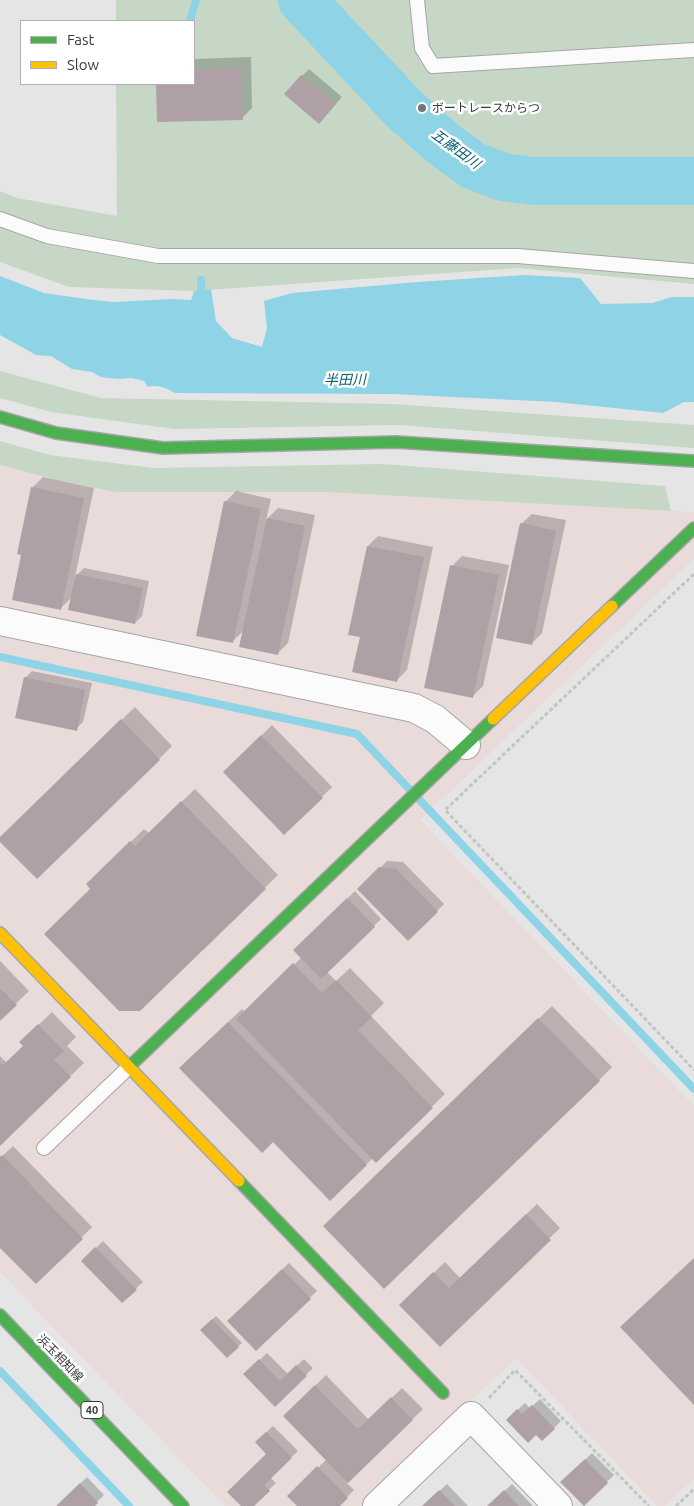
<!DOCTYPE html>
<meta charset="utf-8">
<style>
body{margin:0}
#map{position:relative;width:694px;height:1506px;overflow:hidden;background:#e5e5e5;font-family:Ubuntu,sans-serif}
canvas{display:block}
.legend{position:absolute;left:20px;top:20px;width:175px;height:65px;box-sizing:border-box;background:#fff;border:1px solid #b0b0b0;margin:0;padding:6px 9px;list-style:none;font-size:15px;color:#39393a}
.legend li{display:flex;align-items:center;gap:10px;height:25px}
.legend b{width:25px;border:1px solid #b0b0b0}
</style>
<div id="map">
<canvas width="694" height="1506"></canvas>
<ul class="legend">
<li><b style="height:6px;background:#4caf50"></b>Fast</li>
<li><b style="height:6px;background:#ffc107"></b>Slow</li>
</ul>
</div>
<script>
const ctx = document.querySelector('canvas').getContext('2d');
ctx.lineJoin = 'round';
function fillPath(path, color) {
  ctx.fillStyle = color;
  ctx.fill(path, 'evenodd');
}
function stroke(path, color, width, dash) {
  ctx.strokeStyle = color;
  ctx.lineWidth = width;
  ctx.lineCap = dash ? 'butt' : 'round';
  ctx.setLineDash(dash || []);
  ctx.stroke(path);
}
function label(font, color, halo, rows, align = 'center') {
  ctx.font = font + ' Ubuntu,"Noto Sans JP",sans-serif';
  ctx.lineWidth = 5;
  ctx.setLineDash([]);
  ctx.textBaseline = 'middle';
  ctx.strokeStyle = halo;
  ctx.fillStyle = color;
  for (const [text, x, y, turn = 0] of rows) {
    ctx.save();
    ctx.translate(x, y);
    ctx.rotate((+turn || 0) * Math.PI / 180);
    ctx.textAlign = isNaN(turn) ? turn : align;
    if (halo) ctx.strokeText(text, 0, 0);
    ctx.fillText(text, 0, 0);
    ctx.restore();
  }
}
fillPath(new Path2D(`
 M0 465 57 480 115 492H327L694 512V559L420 820 694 1106V1479L665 1506H657L516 1358 361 1506H225L0 1272Z`), '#eadbdb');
fillPath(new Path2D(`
 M116 0H694V284L518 268 194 291 69 287 0 262V191L17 198 117 216 116 84H194V21H116Z
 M0 371 101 398 393 404 694 425V448L399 425 174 429 51 412 0 398Z
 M0 441 50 455 154 468 383 464 665 486 671 511 327 492H115L57 480 0 465Z`), '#c6d8c5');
fillPath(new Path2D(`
 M525 275 580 278 601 304 652 303 672 297H694V402H684L663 413 556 402 392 394 175 393C167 388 157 384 148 387L144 381 132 378 117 379 101 377 92 372 72 369 51 356 36 355 0 335V276L44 293 86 299 114 302 172 299 191 300 194 291 211 289 216 321 232 338 262 347 267 328 264 301 292 293 417 282Z`), '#8ed4e6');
fillPath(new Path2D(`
 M251 57 252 108 242 118 158 120 157 84H194V59Z
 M309 69 342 97 326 115 302 76Z
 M43 477 94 488 75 577 84 568 149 581 142 616 135 623 72 597 60 609 23 554 32 488Z
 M236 491 271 499 266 520 278 508 315 515 288 643 277 654 244 630 232 642 225 502Z
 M532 514 566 520 542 633 531 644 521 524Z
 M378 536 433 547 407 670 397 680 361 636 368 546Z
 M462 556 509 565 483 686 473 696 452 566Z
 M32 671 92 683 83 722 76 729 25 678Z
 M135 707 172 746 159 759 0 840 12 826Z
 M272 725 332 787 284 834 225 772Z
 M195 789 278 875 139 1010 92 889 101 871 144 829 149 833Z
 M387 861 403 862 444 904 408 940 359 889Z
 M355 891 381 919 327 972 336 981 350 968 384 1003 371 1016 445 1094 376 1161 373 1158 330 1199 194 1055 242 1009 245 1012 302 957 295 950Z
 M0 961 29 991 0 1019Z
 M552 1006 612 1067 599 1080 338 1213Z
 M52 1012 76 1037 67 1046 84 1063 0 1144V1056L7 1063 25 1046 21 1042Z
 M13 1146 92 1227 36 1283 0 1246V1158Z
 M537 1204 560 1228 440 1345 401 1305 445 1262 460 1278Z
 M103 1241 143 1282 122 1301 83 1261Z
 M289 1263 317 1291 256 1349 229 1321Z
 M216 1316 242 1343 227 1356 202 1330Z
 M267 1353 288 1374 304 1359 313 1368 275 1405 245 1374Z
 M326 1375 369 1420 402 1388 423 1409 347 1483 354 1490 338 1506H299L289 1496 327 1459 285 1416Z
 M540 1399 561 1421 542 1440 536 1434 507 1420 525 1403 530 1408Z
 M273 1426 298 1451 270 1477 276 1483 252 1506H243L268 1454 256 1442Z
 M592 1453 614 1475 584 1505 562 1482Z
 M87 1477 104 1495 93 1506H58Z
 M447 1484 468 1506H423Z
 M512 1484 533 1506H489Z`), '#0003');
stroke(new Path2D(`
 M190 21 196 0
 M201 280 202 298
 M0 657 357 734 694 1089
 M0 1371 129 1506`), '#8ed4e6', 8);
stroke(new Path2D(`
 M302 0 404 109 446 146 474 166 503 177 535 181H694`), '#8ed4e6', 48);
fillPath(new Path2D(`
 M241 67 243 120 157 122 156 84H194V69Z
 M301 75 336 104 319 124 284 94Z
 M31 487 84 498 61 610 12 600 21 555 17 554Z
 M224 501 261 509 233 643 196 636Z
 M267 518 305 526 278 655 239 647Z
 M520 523 556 531 532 645 496 638Z
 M367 546 424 557 397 682 352 672 360 637 348 635Z
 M450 565 499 575 473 698 424 688Z
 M76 574 143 588 135 624 68 610Z
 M24 677 85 690 77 731 15 718Z
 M121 719 160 760 37 879 0 842V837Z
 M261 735 323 798 284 835 223 772Z
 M181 801 266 889 140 1011H119L44 934 90 889 86 884 130 841 135 846Z
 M379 867 396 869 438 912 408 941 357 889Z
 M347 898 375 927 321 979 293 950Z
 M293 963 322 993 336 980 372 1017 358 1030 433 1108 376 1163 236 1019Z
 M0 988 17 1005 0 1021Z
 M538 1018 600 1081 384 1289 323 1226Z
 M228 1022 367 1165 330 1201 273 1142 262 1153 179 1068Z
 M38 1024 64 1051 54 1060 71 1077 0 1146V1063L3 1065 23 1046 19 1042Z
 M2 1155 83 1239 36 1284 0 1248V1157Z
 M526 1214 551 1240 440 1347 399 1305 433 1272 449 1288Z
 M95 1247 137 1290 122 1303 81 1261Z
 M694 1258V1405L620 1327Z
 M282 1269 311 1299 256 1351 227 1321Z
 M212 1319 239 1347 227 1358 200 1330Z
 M259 1359 280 1381 296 1365 307 1376 275 1407 243 1374Z
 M315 1385 358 1429 391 1397 413 1420 348 1483 283 1416Z
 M532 1405 555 1429 542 1441 536 1435 528 1443 506 1420 517 1409 522 1414Z
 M266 1432 292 1458 264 1485 270 1491 254 1506H241L227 1492 266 1454 255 1442Z
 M585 1459 608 1483 584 1506 560 1482Z
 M317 1466 348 1498 340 1506H297L287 1496Z
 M80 1483 98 1503 95 1506H56Z
 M439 1490 455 1506H422Z
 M504 1490 519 1506H487Z`), '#aea0a5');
const lane = new Path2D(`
 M417 0 422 48 433 66 694 50
 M0 219 47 236 158 256H518L694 271
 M44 1148 129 1067`);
const street = new Path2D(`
 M0 621 414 708 435 719 466 745
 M377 1506 471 1416 558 1506`);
const fast = new Path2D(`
 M0 417 56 433 163 448 396 442 694 461
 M612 606 694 528
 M129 1067 493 719
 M239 1181 443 1393
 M0 1315 183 1506`);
const slow = new Path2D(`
 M493 719 612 606
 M0 933 239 1181`);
stroke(lane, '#a5a5a5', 16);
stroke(street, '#a5a5a5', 30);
stroke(fast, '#a5a5a5', 14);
stroke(slow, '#a5a5a5', 14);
stroke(new Path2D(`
 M694 574 445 810 694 1070
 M489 1398 515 1370 649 1506
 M676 1506 694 1489`), '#c4c4c5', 3, [4, 2.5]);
stroke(lane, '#fbfbfb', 14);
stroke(street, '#fbfbfb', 28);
stroke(fast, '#4caf50', 11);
stroke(slow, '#ffc107', 11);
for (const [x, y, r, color] of [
 [422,108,5,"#757576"]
]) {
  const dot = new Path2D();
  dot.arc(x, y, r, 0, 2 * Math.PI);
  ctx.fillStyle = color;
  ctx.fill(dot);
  stroke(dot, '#fff', 2);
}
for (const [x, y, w] of [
 [92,1410,22]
]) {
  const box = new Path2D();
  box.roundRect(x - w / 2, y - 8.5, w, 17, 4);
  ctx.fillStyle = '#fff';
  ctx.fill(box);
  stroke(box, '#39393a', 1);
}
label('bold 11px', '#39393a', null, [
 ["40",92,1410]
]);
label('12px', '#39393a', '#fff', [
 ["ボートレースからつ",432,108]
], 'left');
label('12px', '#39393a', '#fff', [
 ["浜玉相知線",60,1358,46]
]);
label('italic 14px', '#065e70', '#fff', [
 ["五藤田川",456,149,36],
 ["半田川",345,380,-1]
]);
</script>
